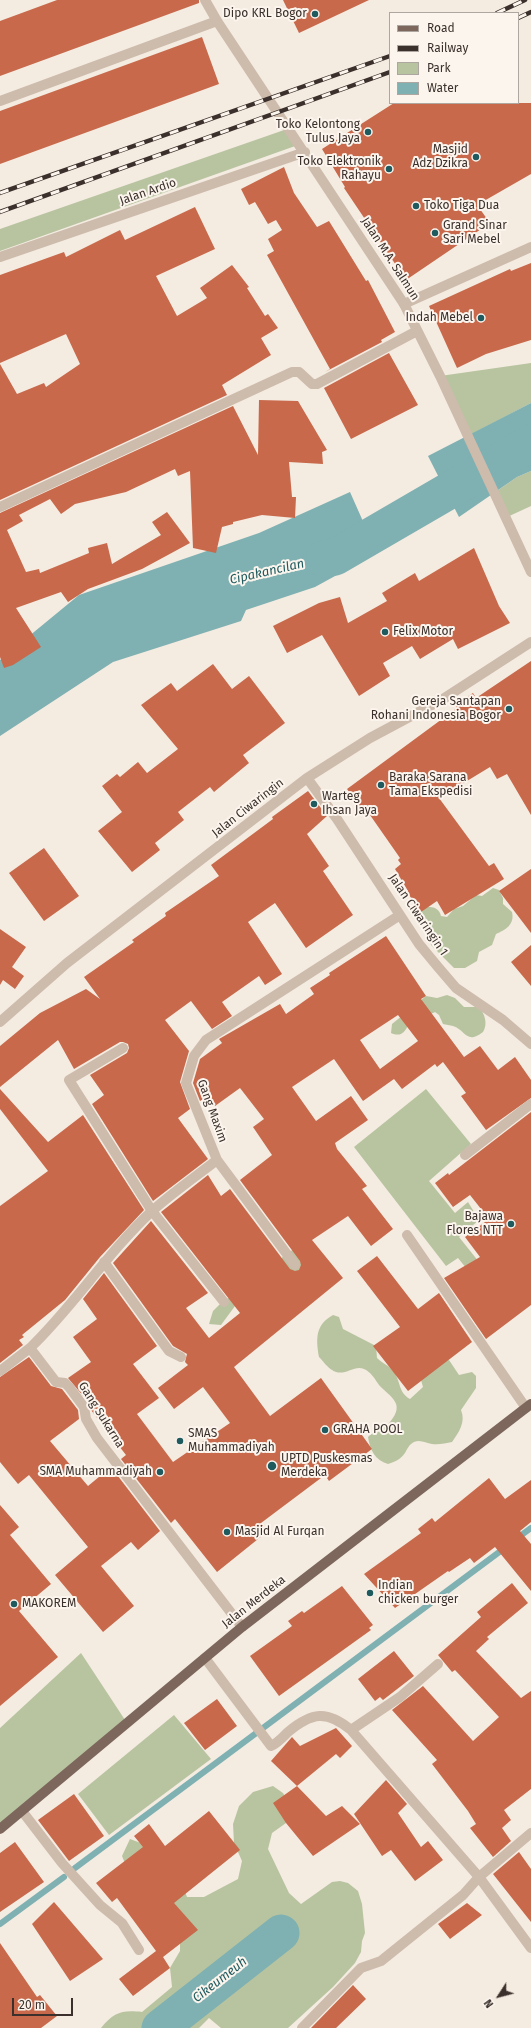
<!DOCTYPE html>
<style>
body{margin:0}
#map{position:relative;width:531px;height:2028px;overflow:hidden;background:#f4ebe1;font-family:"Fira Sans",sans-serif}
canvas{display:block}
.legend{position:absolute;left:389px;top:12px;width:130px;height:92px;box-sizing:border-box;background:#fbf5ee;border:1px solid #aea6a0;margin:0;padding:5px 7px;list-style:none;font-size:12px;color:#3b302b}
.legend li{display:flex;align-items:center;gap:8px;height:20px}
.legend b{width:20px;border:1px solid #aea6a0}
.north{position:absolute;left:479px;top:1976px;width:40px;height:40px;-webkit-text-stroke:3px #fbf5ee;paint-order:stroke;rotate:234deg;font-size:11px;font-weight:700;line-height:16px;text-align:center;color:#3b302b}
.north::after{content:'';display:block;margin:auto;width:14px;height:18px;background:#3b302b;clip-path:polygon(50% 0,100% 100%,50% 72%,0 100%)}
.scale{position:absolute;left:12px;top:1998px;width:61px;height:18px;box-sizing:border-box;border:2px solid #3b302b;border-top:0;padding-left:5px;font-size:12px;line-height:14px;white-space:nowrap;color:#3b302b;-webkit-text-stroke:3px #fbf5ee;paint-order:stroke}
</style>
<div id="map">
<canvas width="531" height="2028"></canvas>
<ul class="legend">
<li><b style="height:5px;background:#7d675c"></b>Road</li>
<li><b style="height:5px;background:#3b302b"></b>Railway</li>
<li><b style="height:11px;background:#b8c4a0"></b>Park</li>
<li><b style="height:11px;background:#7fb0b2"></b>Water</li>
</ul>
<div class="north">N</div>
<div class="scale">20 m</div>
</div>
<script>
const ctx = document.querySelector('canvas').getContext('2d');
ctx.lineJoin = 'round';
function fillPath(path, color) {
  ctx.fillStyle = color;
  ctx.fill(path, 'evenodd');
}
function stroke(path, color, width, dash) {
  ctx.strokeStyle = color;
  ctx.lineWidth = width;
  ctx.lineCap = dash ? 'butt' : 'round';
  ctx.setLineDash(dash || []);
  ctx.stroke(path);
}
function label(font, color, halo, rows, align = 'center') {
  ctx.font = font + ' "Fira Sans",sans-serif';
  ctx.lineWidth = 4;
  ctx.setLineDash([]);
  ctx.textBaseline = 'middle';
  ctx.strokeStyle = halo;
  ctx.fillStyle = color;
  for (const [text, x, y, turn = 0] of rows) {
    ctx.save();
    ctx.translate(x, y);
    ctx.rotate((+turn || 0) * Math.PI / 180);
    ctx.textAlign = isNaN(turn) ? turn : align;
    if (halo) ctx.strokeText(text, 0, 0);
    ctx.fillText(text, 0, 0);
    ctx.restore();
  }
}
fillPath(new Path2D(`
 M287 129 298 145 0 251V229Z
 M531 363V403L468 436 440 376Z
 M531 471V506L505 518 494 493 517 477Z
 M493 888 499 890 503 898V904L512 912C515 925 505 930 496 934L492 945 479 952 477 961 465 968H454L431 945 429 935 418 922 417 919 422 909C430 905 439 907 441 916L447 917 454 909 463 906 476 895 482 896Z
 M447 995 455 998 464 1007H479C485 1014 488 1024 483 1032 466 1045 466 1030 453 1026 450 1025 446 1025 443 1024L439 1015 435 1012 408 1025C405 1033 400 1037 391 1033L392 1024 426 996 437 998Z
 M426 1089 471 1144 429 1181 455 1213 468 1202 479 1220 459 1237 487 1272 475 1279 458 1258 446 1266 354 1147Z
 M294 1249 311 1262 290 1287 235 1306 221 1325 209 1324 213 1311 222 1302 277 1268 283 1256Z
 M333 1315 339 1317 343 1329 376 1346 377 1358C383 1364 389 1365 394 1372 401 1382 398 1392 410 1399L423 1387 421 1380 443 1361 449 1360 459 1375 472 1372 476 1376V1388L461 1410C466 1422 459 1432 452 1442 446 1443 439 1445 432 1444 426 1443 420 1439 414 1442 404 1447 409 1458 388 1464 375 1460 370 1450 368 1437 374 1430 384 1430 390 1422 406 1403 390 1397 379 1385 375 1379 371 1372 364 1369 354 1364 344 1378 332 1370 327 1367 323 1361 319 1357 316 1339 315 1325 333 1315Z
 M81 1653 127 1723 0 1829V1728Z
 M174 1715 211 1759 109 1835 78 1794Z
 M273 1786 283 1793 291 1807 286 1823 272 1833 268 1849 289 1893 301 1904 332 1882 340 1881 348 1883 358 1891 362 1904 365 1933 362 1941 361 1952 355 1963 333 1987 288 2028H221L209 2018 199 2028H101C114 2012 122 2010 142 2012L172 1987 170 1968 180 1951V1931L129 1873 122 1856 130 1839 146 1845 181 1881 187 1897H204L238 1879 242 1861 234 1843 233 1824 239 1806 253 1792Z`), '#b8c4a0');
fillPath(new Path2D(`
 M531 403V471L517 477 459 517 428 456Z
 M350 492 377 553 315 587 246 610 241 621 113 662 0 736V660L79 595 259 533Z`), '#7fb0b2');
stroke(new Path2D(`
 M516 1539 531 1528
 M75 1868 506 1547
 M0 1924 64 1877`), '#7fb0b2', 6);
stroke(new Path2D(`
 M324 559 335 557 531 443
 M160 2028 281 1933`), '#7fb0b2', 37);
fillPath(new Path2D(`
 M57 0H199V3L0 76V21Z
 M283 0H369L299 33Z
 M202 37 219 84 0 164V111Z
 M394 103H531V174L477 205 490 223 406 280 344 188 345 187 322 149Z
 M284 167 294 193 317 227 329 221 366 281 368 280 395 332 381 340 382 342 325 372 330 369 267 255 274 251 268 239 282 230 276 220 268 224 255 202 249 205 241 189Z
 M195 207 215 249 156 276 177 316 207 298 200 288 232 265 249 287 247 288 265 316 268 314 278 328 261 338 271 355 222 385 227 395 0 500V364L17 394 44 383 46 387 80 364 66 334 0 363V275L64 252 66 257 120 230 125 240Z
 M531 263V340L486 354 457 368 429 306 510 269 511 271Z
 M389 353 418 405 351 439 324 388Z
 M259 400 298 401 327 450 322 452 323 464 289 462 292 497H296L295 518 262 515 233 522V524L222 527 216 553 193 548 190 471 178 476 175 469 126 492 75 504 61 514 50 499 19 515 23 521 7 530 26 572 39 569 40 573 89 553 88 548 107 543 112 564 161 535 152 522 167 512 190 543 142 569 88 589 68 602 61 592 16 608 41 647 13 665 4 668 0 657V513L233 406 258 455Z
 M474 548 499 606 510 623 458 649 453 639 420 659 412 646 383 663 390 676 359 696 322 635 287 653 273 626 319 603 340 597 348 623 387 601 382 593 415 573 419 581Z
 M531 661V815L507 774 497 779 490 767 439 798 489 866 494 863 504 879 445 915 437 901 421 912 407 892 408 891 395 869 401 864 398 860 400 858 370 815 367 817 347 789 457 708 455 705 473 693 476 698Z
 M213 664 232 689 249 676 285 723 243 755 249 763 214 792 210 787 178 812 184 820 155 843 160 850 132 872 98 831 122 812 102 786 117 774 120 777 138 762 147 773 178 749 141 705 171 683 177 691Z
 M308 791 327 816 307 834 329 866 323 871 353 915 306 948 275 903 248 922 282 974 265 985 259 976 222 1002 232 1016 212 1029 191 1001 165 1020 189 1051 180 1082 190 1109 178 1118 208 1159 153 1201 92 1104 104 1095 90 1075 127 1053 129 1048 128 1044 123 1042H120L74 1069 58 1040 0 1087V1046L40 1013 86 989 100 999 84 977 134 942 132 940 166 916 165 913 219 876 211 865 273 819 272 817Z
 M44 848 79 896 44 921 9 873Z
 M531 869V933L499 891Z
 M0 929 26 947 12 967 24 976 15 989 3 980 0 985Z
 M386 936 426 996 421 999 464 1057 480 1046 498 1070 515 1057 531 1080V1098L486 1130 461 1096 466 1093 443 1062 437 1067 435 1064 402 1089 394 1079 363 1101 334 1059 292 1087 316 1121 351 1096 368 1120 335 1143 337 1149 367 1186 362 1189 393 1229 371 1246 348 1216 312 1240 343 1278 234 1367 270 1416 321 1378 372 1449 329 1481 325 1475 261 1523 268 1531 217 1572 175 1519 171 1523 121 1459 126 1455 91 1410 89 1403 68 1378 91 1362 73 1337 97 1319 83 1299 104 1273 157 1346 133 1364 159 1398 137 1414 173 1462 230 1423 203 1387 174 1409 158 1388 188 1365 185 1362 187 1354 173 1346 113 1263 151 1221 208 1293 186 1308 209 1338 240 1313 161 1212 208 1175 221 1196 230 1189 290 1269 295 1271 299 1270 301 1265 300 1261 240 1180 272 1155 253 1127 264 1119 240 1088 215 1106 208 1096 200 1101 193 1083 200 1059 222 1043 219 1039 280 1004 286 1014 314 994 310 988 330 975 329 973ZM398 1015 418 1041 380 1069 360 1040Z
 M531 945V986L511 962Z
 M0 1089 48 1142 83 1115 144 1210 100 1257 65 1300 22 1335 24 1337 19 1340 23 1345 0 1363V1206L48 1171 0 1109Z
 M531 1112V1305L486 1339 444 1278 480 1257 465 1237 489 1219 470 1195 453 1207 435 1183 448 1173 449 1175Z
 M377 1256 418 1309 439 1293 472 1342 408 1391 373 1346 400 1327 357 1271Z
 M29 1357 51 1386 62 1389 78 1410 79 1419 50 1441 88 1486 111 1467 160 1531 138 1550 131 1542 101 1566 134 1606 103 1632 55 1575 88 1547 29 1475 18 1484 0 1462V1377Z
 M489 1478 505 1499 531 1480V1522L520 1531 531 1544V1591L495 1547 474 1563 470 1558 449 1572 448 1571 395 1608 364 1574 421 1533 418 1529 432 1518 435 1522Z
 M0 1505 19 1527 10 1535 51 1584 19 1611 58 1657 0 1706Z
 M512 1583 528 1603 487 1637 489 1639 476 1651 521 1698 531 1691V1789L504 1810 511 1820 502 1828 511 1841 493 1857 470 1828 476 1824 468 1811 432 1764 437 1760 392 1710 423 1686 473 1741 499 1717 455 1670 452 1672 438 1655 481 1617 477 1612Z
 M342 1586 373 1625 369 1628 371 1630 279 1696 250 1656 292 1626 288 1621 302 1611 304 1613Z
 M394 1651 414 1676 383 1700 380 1697 375 1701 358 1679Z
 M217 1699 237 1726 205 1750 184 1723Z
 M336 1728 352 1746 340 1758 336 1754 297 1786 271 1761 292 1737 300 1746Z
 M386 1780 407 1804 398 1813 421 1847 428 1841 443 1860 415 1881 391 1850 382 1856 354 1814Z
 M297 1786 326 1816 342 1806 360 1824 313 1856 286 1823 273 1803Z
 M74 1794 104 1836 69 1861 38 1820Z
 M209 1811 240 1850 174 1903 198 1930 163 1957 170 1968 133 1996 119 1979 156 1951 117 1898 112 1902 96 1883 143 1847 134 1836 149 1824 165 1846Z
 M15 1842 44 1882 0 1912V1853Z
 M519 1852 531 1869V1922L493 1874Z
 M54 1902 103 1959 70 1981 32 1924Z
 M467 1903 482 1915 450 1939 438 1924Z
 M0 1943 37 1997 40 1995 57 2016 41 2028H0Z
 M353 1985 366 1999 336 2028H311Z`), '#c8694b');
stroke(new Path2D(`
 M0 101 217 21
 M465 1155 531 1104`), '#cdbbac', 10);
stroke(new Path2D(`
 M205 0 217 21 404 304
 M0 257 305 152
 M0 507 292 372H299L312 384H317L417 331
 M307 778 337 819 419 944 438 967 456 988 503 1020 531 1044
 M0 1022 67 963 307 778 370 738 443 699 531 642
 M123 1048 69 1080 152 1211 224 1302
 M217 1160 295 1265
 M407 1235 526 1408
 M104 1262 169 1351 181 1357
 M30 1348C74 1306 107 1253 152 1211 172 1193 195 1177 217 1160L186 1083 194 1056 206 1040 400 915
 M0 1371 30 1348 56 1382 65 1383 69 1387 84 1407 86 1419 97 1438 242 1627
 M205 1658 271 1746C278 1743 283 1737 288 1732 312 1712 327 1710 351 1730L479 1877 531 1948
 M351 1730 400 1697 438 1664
 M22 1811 62 1863 100 1905 122 1923 139 1950
 M302 2028 361 1968 381 1961 463 1895 479 1877 531 1833`), '#cdbbac', 10);
stroke(new Path2D(`
 M531 247 404 304 440 376 531 572`), '#cdbbac', 10);
stroke(new Path2D(`
 M0 1829 242 1627 531 1404`), '#7d675c', 10);
const rail = new Path2D(`
 M497 13 525 0
 M518 18 531 12
 M0 193 390 56
 M0 212 390 72`);
stroke(rail, '#3b302b', 4.5);
stroke(rail, '#fbf5ee', 3, [9]);
for (const [x, y, r, color] of [
 [315,14,4,"#1f5a5e"],
 [368,132,4,"#1f5a5e"],
 [476,157,4,"#1f5a5e"],
 [389,169,4,"#1f5a5e"],
 [416,206,4,"#1f5a5e"],
 [435,233,4,"#1f5a5e"],
 [481,318,4,"#1f5a5e"],
 [385,632,4,"#1f5a5e"],
 [509,709,4,"#1f5a5e"],
 [381,785,4,"#1f5a5e"],
 [314,804,4,"#1f5a5e"],
 [511,1224,4,"#1f5a5e"],
 [325,1430,4,"#1f5a5e"],
 [180,1441,4,"#1f5a5e"],
 [272,1466,5,"#1f5a5e"],
 [160,1472,4,"#1f5a5e"],
 [227,1532,4,"#1f5a5e"],
 [370,1593,4,"#1f5a5e"],
 [14,1604,4,"#1f5a5e"]
]) {
  const dot = new Path2D();
  dot.arc(x, y, r, 0, 2 * Math.PI);
  ctx.fillStyle = color;
  ctx.fill(dot);
  stroke(dot, '#fbf5ee', 1.5);
}
label('12px', '#3b302b', '#fbf5ee', [
 ["Dipo KRL Bogor",307,14,"right"],
 ["Toko Kelontong",360,125,"right"],
 ["Tulus Jaya",360,139,"right"],
 ["Masjid",468,150,"right"],
 ["Adz Dzikra",468,164,"right"],
 ["Toko Elektronik",381,162,"right"],
 ["Rahayu",381,176,"right"],
 ["Toko Tiga Dua",424,206],
 ["Grand Sinar",443,226],
 ["Sari Mebel",443,240],
 ["Indah Mebel",473,318,"right"],
 ["Felix Motor",393,632],
 ["Gereja Santapan",501,702,"right"],
 ["Rohani Indonesia Bogor",501,716,"right"],
 ["Baraka Sarana",389,778],
 ["Tama Ekspedisi",389,792],
 ["Warteg",322,797],
 ["Ihsan Jaya",322,811],
 ["Bajawa",503,1217,"right"],
 ["Flores NTT",503,1231,"right"],
 ["GRAHA POOL",333,1430],
 ["SMAS",188,1434],
 ["Muhammadiyah",188,1448],
 ["UPTD Puskesmas",281,1459],
 ["Merdeka",281,1473],
 ["SMA Muhammadiyah",152,1472,"right"],
 ["Masjid Al Furqan",235,1532],
 ["Indian",378,1586],
 ["chicken burger",378,1600],
 ["MAKOREM",22,1604]
], 'left');
label('12px', '#3b302b', '#fbf5ee', [
 ["Jalan Ardio",148,192,-19],
 ["Jalan M.A. Salmun",390,259,57],
 ["Jalan Ciwaringin",248,808,-38],
 ["Jalan Ciwaringin 1",418,915,56],
 ["Gang Maxim",212,1111,70],
 ["Gang Sukarna",101,1415,58],
 ["Jalan Merdeka",254,1602,-38]
]);
label('italic 13px', '#1f5a5e', '#fbf5ee', [
 ["Cipakancilan",267,572,-13],
 ["Cikeumeuh",220,1980,-38]
]);
</script>
